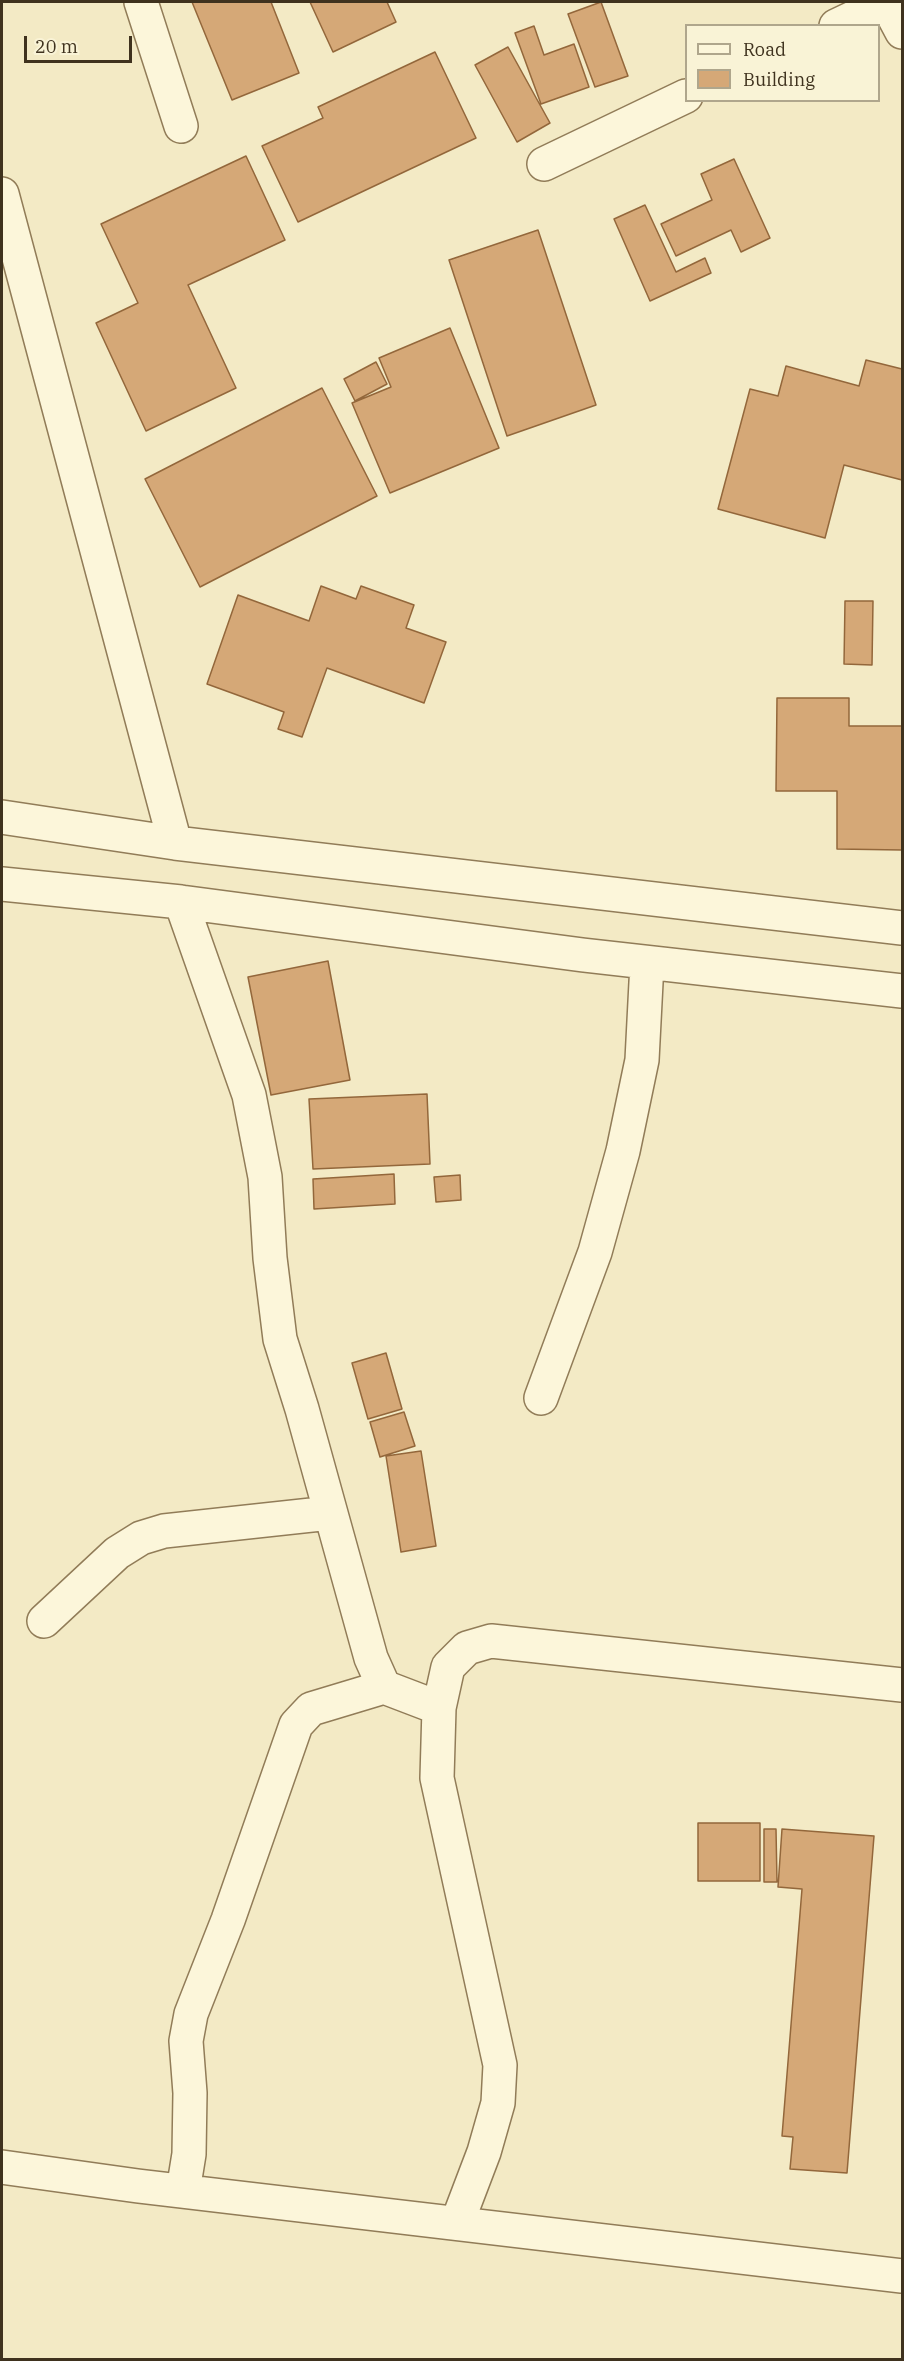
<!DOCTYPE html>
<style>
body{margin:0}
#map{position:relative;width:904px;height:2361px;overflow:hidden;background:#f3eac5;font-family:"IBM Plex Serif",serif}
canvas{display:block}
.frame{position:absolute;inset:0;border:3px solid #3f321e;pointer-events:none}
.legend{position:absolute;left:685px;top:24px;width:195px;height:78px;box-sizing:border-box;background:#f9f3d6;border:2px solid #afa68c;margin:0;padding:8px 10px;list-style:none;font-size:18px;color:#3f321e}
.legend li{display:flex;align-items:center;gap:12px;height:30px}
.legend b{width:30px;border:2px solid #afa68c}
.scale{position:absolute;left:24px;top:36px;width:108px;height:27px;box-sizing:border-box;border:3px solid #3f321e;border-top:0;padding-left:8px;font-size:18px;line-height:21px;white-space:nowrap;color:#3f321e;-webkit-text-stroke:4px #f9f3d6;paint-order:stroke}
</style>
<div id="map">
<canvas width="904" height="2361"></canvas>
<div class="frame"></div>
<ul class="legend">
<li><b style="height:8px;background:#fcf6da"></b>Road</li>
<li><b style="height:16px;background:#d5a877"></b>Building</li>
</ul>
<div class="scale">20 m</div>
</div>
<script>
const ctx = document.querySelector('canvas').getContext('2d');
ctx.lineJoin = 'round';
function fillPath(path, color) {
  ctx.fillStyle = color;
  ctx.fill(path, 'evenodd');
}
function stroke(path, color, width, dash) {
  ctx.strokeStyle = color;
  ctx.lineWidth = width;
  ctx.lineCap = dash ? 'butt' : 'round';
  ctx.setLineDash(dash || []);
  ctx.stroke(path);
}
const building = new Path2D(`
 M192 2H271L299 73 232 100Z
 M310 2H387L396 22 333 52Z
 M601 2 628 76 595 87 568 14Z
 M534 26 544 55 574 44 589 87 541 104 515 33Z
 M508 47 550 123 517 142 475 65Z
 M435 52 476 138 298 222 262 146 323 118 318 107Z
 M246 156 285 240 188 285 236 388 146 431 96 323 138 303 101 224Z
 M734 159 770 238 741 252 731 230 676 256 661 224 712 200 701 174Z
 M645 205 676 272 705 258 711 273 650 301 614 219Z
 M538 230 596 405 507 436 449 260Z
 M450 328 499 448 390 493 352 403 391 387 379 358Z
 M866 360 902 369V480L844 465 825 538 718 509 750 389 778 396 786 366 859 386Z
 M376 362 387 384 355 401 344 379Z
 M322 388 377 496 200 587 145 479Z
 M321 586 356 599 361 586 414 605 406 628 446 642 424 703 327 668 302 737 278 729 284 712 207 684 238 595 309 621Z
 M845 601H873L872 665 844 664Z
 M777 698H849V726H902V850L837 849V791H776Z
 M328 961 350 1080 271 1095 248 977Z
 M427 1094 430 1164 313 1169 309 1099Z
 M394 1174 395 1204 314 1209 313 1179Z
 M460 1175 461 1200 436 1202 434 1177Z
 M386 1353 402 1409 368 1419 352 1363Z
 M404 1412 415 1446 380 1457 370 1422Z
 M421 1451 436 1546 401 1552 386 1456Z
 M698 1823H760V1881H698Z
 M764 1829H776L777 1882H764Z
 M782 1829 874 1836 847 2173 790 2169 793 2137 782 2136 802 1889 778 1887Z`);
fillPath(building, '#d5a877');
stroke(building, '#93673b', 1.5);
const minor = new Path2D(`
 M141 2 181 126
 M886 2 902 32
 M836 26 886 2
 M544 164 686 96
 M2 194 175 843
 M2 817 175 843 902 928
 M2 884 181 902 583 955 902 991
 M181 902 249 1095 265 1177 270 1258 280 1339 302 1409 371 1658 384 1687 439 1708
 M541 1398 595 1252 623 1151 642 1060 647 963
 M44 1621 117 1553 141 1538 164 1531 330 1513
 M2 2167 138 2186 902 2276
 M183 2191 189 2154 190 2093 186 2041 191 2014 228 1920 296 1725 311 1709 384 1687
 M457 2223 484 2152 498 2103 500 2065 437 1778 439 1708 448 1667 467 1648 491 1641 902 1685`);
stroke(minor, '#917c58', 36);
stroke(minor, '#fcf6da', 33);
</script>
